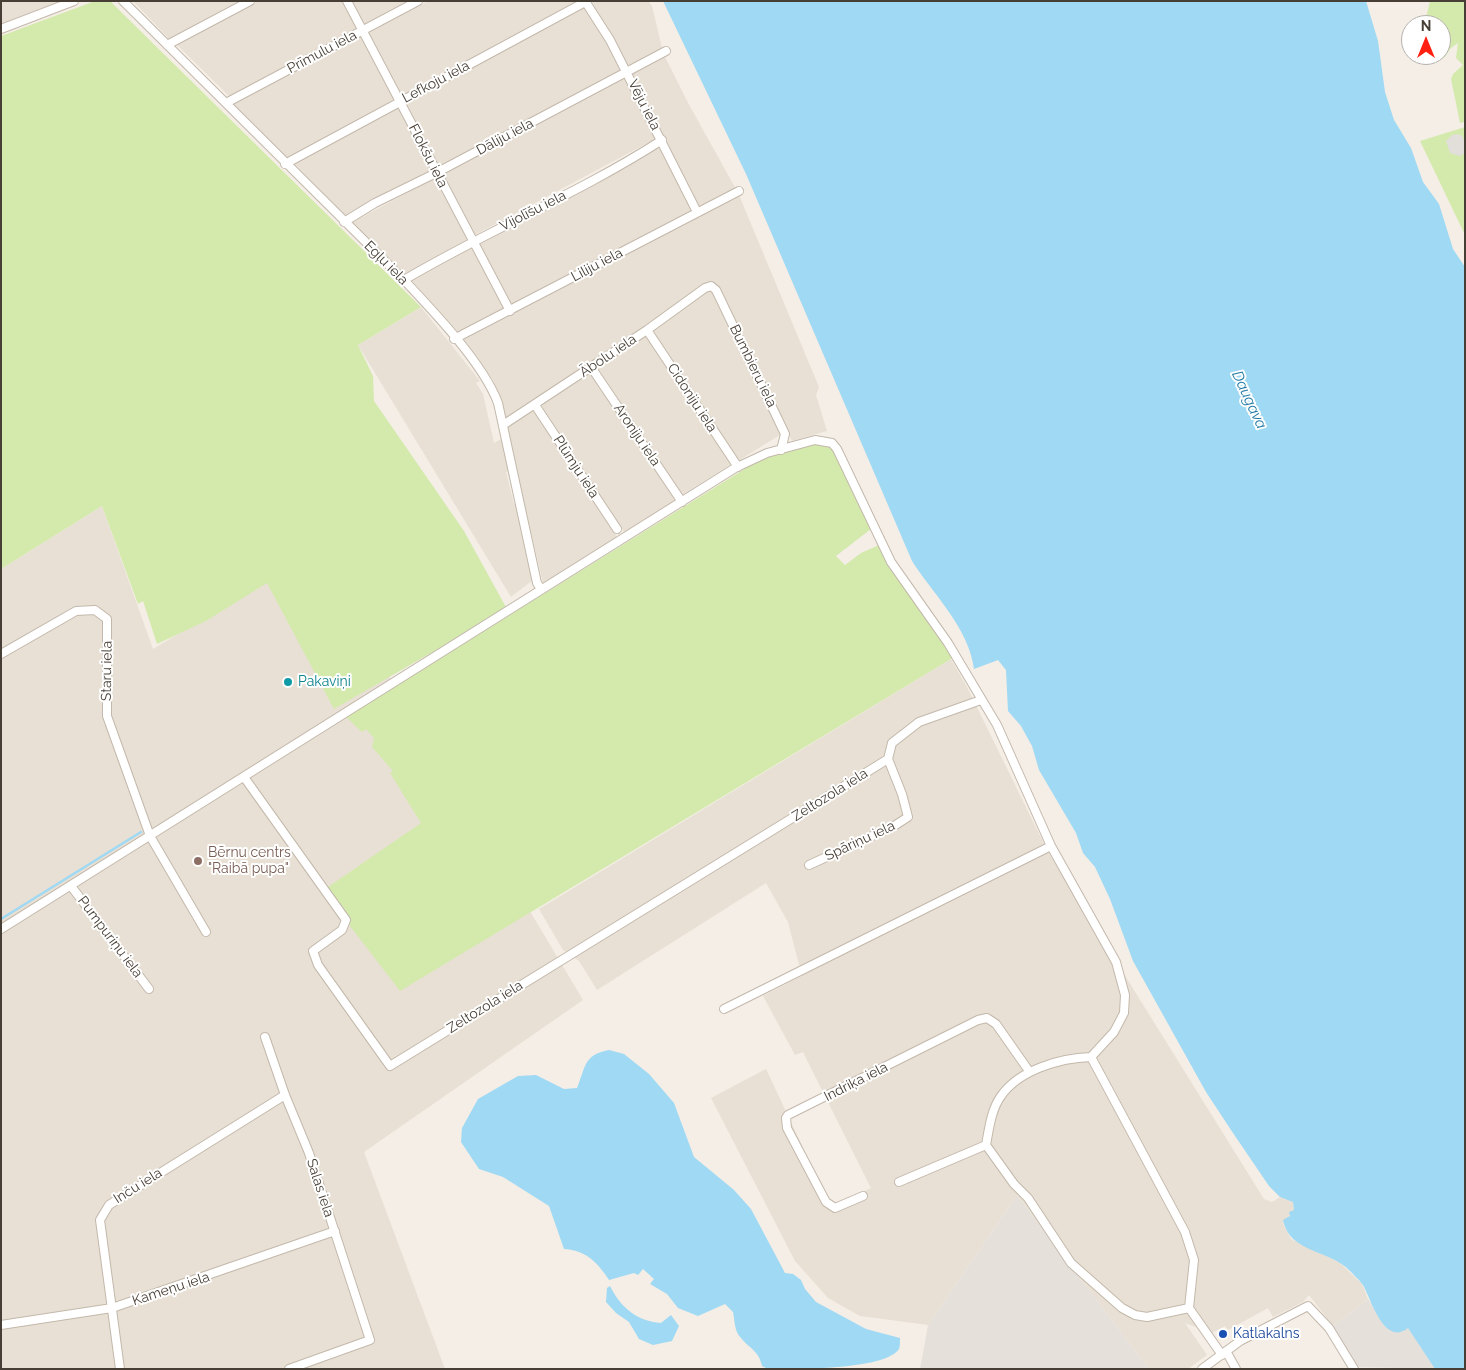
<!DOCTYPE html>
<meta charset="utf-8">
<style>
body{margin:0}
#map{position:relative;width:1466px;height:1370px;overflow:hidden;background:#f4eee6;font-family:Raleway,sans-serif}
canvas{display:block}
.frame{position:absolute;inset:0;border:2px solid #473e35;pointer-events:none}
.north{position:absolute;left:1401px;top:15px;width:50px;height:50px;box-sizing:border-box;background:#fff;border:1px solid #b5b2ae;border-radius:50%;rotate:0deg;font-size:14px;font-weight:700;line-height:20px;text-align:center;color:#473e35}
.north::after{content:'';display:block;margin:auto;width:18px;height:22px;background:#ff2012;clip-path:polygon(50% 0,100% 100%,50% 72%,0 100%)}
</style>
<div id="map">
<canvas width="1466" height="1370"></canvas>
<div class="frame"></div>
<div class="north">N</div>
</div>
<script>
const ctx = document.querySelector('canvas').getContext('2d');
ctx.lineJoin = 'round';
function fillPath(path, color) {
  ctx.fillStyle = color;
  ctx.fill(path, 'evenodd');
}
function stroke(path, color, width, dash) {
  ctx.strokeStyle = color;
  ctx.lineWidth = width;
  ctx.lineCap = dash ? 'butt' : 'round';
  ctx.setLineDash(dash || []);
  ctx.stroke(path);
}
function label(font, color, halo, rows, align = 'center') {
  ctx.font = font + ' Raleway,sans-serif';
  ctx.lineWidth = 4;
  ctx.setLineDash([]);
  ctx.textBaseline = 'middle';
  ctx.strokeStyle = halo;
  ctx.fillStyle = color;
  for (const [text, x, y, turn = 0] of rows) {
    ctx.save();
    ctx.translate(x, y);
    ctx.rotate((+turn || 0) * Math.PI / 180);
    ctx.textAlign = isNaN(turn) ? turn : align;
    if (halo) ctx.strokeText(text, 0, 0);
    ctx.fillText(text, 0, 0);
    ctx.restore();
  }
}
fillPath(new Path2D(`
 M1 1H62L1 24Z
 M133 1H246L171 41Z
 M258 1H343L358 30 230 97 177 45Z
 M350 1H410L364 26Z
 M428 1H580L404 96H400L367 34Z
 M648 1 652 6 662 48 627 66 592 2Z
 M584 7H588L623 70 438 168 405 105 408 100Z
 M362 35 396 99 290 158 282 155 232 103Z
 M665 57 687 101 737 191 699 207 632 74Z
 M623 78H626L657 138 473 236 441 175Z
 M398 105 433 171 345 216 295 164Z
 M655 148 664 149 692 208 691 211 513 307 478 244Z
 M436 177 470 241 404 275 351 223Z
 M739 195 819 387 816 395 827 431 792 441 714 284 709 282 507 419 504 418 493 380 461 341Z
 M472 246 507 311 458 335 410 281Z
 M710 289 714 292 783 433 738 461 652 330Z
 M421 307 480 381 476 383 483 394 494 443 501 439 509 471 506 472 514 504 516 503 533 580 511 597 358 345Z
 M646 333 733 463 682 495 597 367Z
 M589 371H592L676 500 626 535 542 407 543 402Z
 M534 410 617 537 543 583 506 427Z
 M102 506 153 649 315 552 583 1000 364 1152 445 1369H1V569Z
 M951 659 968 689 1048 852 1264 1199 1272 1202 1280 1197 1293 1202 1294 1210 1283 1224 1291 1239 1339 1262 1362 1284 1368 1299 1333 1326 1309 1295 1303 1302 1273 1317 1268 1308 1228 1330 1225 1326 1212 1333 1185 1323 1207 1355 1188 1369H1149L1017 1195 928 1325 860 1316 828 1298 795 1261 711 1098 766 1069 831 1207 871 1188 803 1052 795 1055 763 996 802 976 788 922 766 883 597 990 579 961 563 950 539 909Z`), '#e8e0d4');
fillPath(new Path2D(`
 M1017 1195 1149 1369H920L928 1325Z
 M1368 1299 1384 1325 1395 1332 1408 1327 1435 1369 1356 1367 1333 1326Z`), '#e6e0db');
fillPath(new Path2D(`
 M95 1H110L421 307 358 345 373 376 374 401 464 531 507 609 334 709 267 583 206 621 157 644 143 601 138 604 102 506 1 569V36Z
 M1430 1H1465V122L1460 123 1451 79 1453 74 1463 65 1456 58 1458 43 1451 48 1444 58 1435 55H1441V25H1431L1426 18Z
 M1465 127V235L1420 141Z
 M814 444 829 447 838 454 871 529 836 556 845 565 861 553 879 545 953 655 951 659 400 991 350 926 345 914 328 887 421 823 390 773 393 771 372 747 374 738 366 729 362 732 346 717 759 460Z`), '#d4eaad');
fillPath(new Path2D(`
 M1458 134 1462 136 1465 141V153L1460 156 1450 153 1446 141 1452 135Z`), '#e2dfdb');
fillPath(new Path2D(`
 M663 1H1366L1378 41 1385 92 1394 120 1411 148 1423 182 1439 204 1453 249 1465 267V1369H1435L1408 1328C1384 1347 1371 1299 1363 1285 1360 1281 1354 1275 1350 1271 1331 1250 1289 1253 1283 1220L1290 1216 1289 1212 1294 1210 1293 1202 1280 1197 1269 1186 1233 1133 1206 1092 1133 961 1110 899 1095 867 1083 853 1076 833 1039 770 1032 746 1021 726 1008 711 1006 670 998 660 974 669C969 628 933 594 912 561L746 174Z
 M609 1050 624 1054 649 1074 674 1103 694 1157 734 1190 751 1209 785 1273 793 1274 801 1280 805 1289 816 1302 866 1329 900 1338C900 1341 900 1347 899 1349 885 1370 796 1369 768 1369L762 1366C759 1351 750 1349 741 1338 734 1331 735 1321 733 1312L725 1304 698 1316 678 1308 667 1294 650 1284 654 1279 643 1269 638 1275 634 1273 609 1280C598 1263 586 1250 564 1249L549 1206 503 1177 479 1169 461 1142 462 1128 478 1099 518 1076 536 1075 564 1089 577 1088C586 1067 583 1055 609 1050Z
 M610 1286C621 1308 637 1321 661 1323L671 1315 679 1326 672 1341 653 1345 639 1339 629 1322 616 1313 606 1302 607 1288Z`), '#9fd9f4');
stroke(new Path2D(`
 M1 919 141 832`), '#9fd9f4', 2.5);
const minor = new Path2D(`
 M123 1 404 280C434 312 483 363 498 403L537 583 541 589
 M347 1 510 311
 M585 1 610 40 697 212
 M1 29 74 1
 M167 45 250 1
 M226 103 418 1
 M285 164 587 1
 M344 222 375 203 436 173 666 51
 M404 280C488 230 580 193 662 140
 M647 330 738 467
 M454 339 739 191
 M591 367 682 502
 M535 405 617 529
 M503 425 647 330 705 288 711 286 716 290 785 434 781 450
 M1 654 76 611 95 610 107 619V716L150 836 206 932
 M888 759 892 743 919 722 981 700
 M244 777 346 920 342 930 313 951 318 965 390 1066 888 759
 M809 865 894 826 908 817 902 794 888 759
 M71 886 149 989
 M1 929 735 468 767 453 815 440 832 443 837 449 891 562 948 643 997 725 1051 846 1116 962 1125 995 1124 1013 1114 1032 1091 1057
 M724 1009 1051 846
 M265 1037 285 1095 309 1153 370 1340 289 1369
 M1091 1057 1185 1232 1194 1260 1189 1308 1222 1355
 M986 1145 1014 1184 1028 1198 1071 1263 1122 1308 1135 1315 1147 1317 1189 1308
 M986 1145C989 1129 991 1110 1001 1096 1019 1070 1060 1058 1091 1057
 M899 1182 986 1145
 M863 1196 835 1208 826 1202 787 1128 786 1118 788 1115 978 1020 987 1018 996 1024 1029 1071
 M1 1325 112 1308 335 1231
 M1226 1351 1236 1369
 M120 1369 100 1220 109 1205 285 1095
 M1202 1369 1240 1341 1308 1306 1329 1328 1354 1369`);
stroke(minor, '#c3b8ab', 10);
stroke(minor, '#fff', 8);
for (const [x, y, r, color] of [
 [288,682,5,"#0f9aa8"],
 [198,861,5,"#8d6e63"],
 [1223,1334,5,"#1a4fb4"]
]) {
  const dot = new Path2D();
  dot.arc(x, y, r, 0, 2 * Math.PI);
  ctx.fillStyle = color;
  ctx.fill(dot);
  stroke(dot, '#fff', 2);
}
label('14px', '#473e35', '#fff', [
 ["Prīmulu iela",322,52,-28],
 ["Lefkoju iela",436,82,-28],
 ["Vēju iela",644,105,63],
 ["Dāliju iela",505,137,-28],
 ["Flokšu iela",428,156,63],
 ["Vijolīšu iela",533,211,-27],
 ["Egļu iela",386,263,45],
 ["Liliju iela",597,265,-28],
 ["Ābolu iela",608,356,-34],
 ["Bumbieru iela",753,366,64],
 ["Cidoniju iela",692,398,57],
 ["Aroniju iela",637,435,56],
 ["Plūmju iela",576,467,57],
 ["Staru iela",107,671,-89],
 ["Zeltozola iela",830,795,-32],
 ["Spāriņu iela",860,841,-25],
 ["Pumpuriņu iela",110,937,53],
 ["Zeltozola iela",485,1007,-32],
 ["Indriķa iela",856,1082,-27],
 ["Inču iela",138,1186,-32],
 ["Salas iela",320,1188,72],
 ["Kameņu iela",171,1289,-18]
]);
label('14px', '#0d838f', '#fff', [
 ["Pakaviņi",298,682]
], 'left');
label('14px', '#785e54', '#fff', [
 ["Bērnu centrs",208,853],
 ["\"Raibā pupa\"",208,869]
], 'left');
label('14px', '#164399', '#fff', [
 ["Katlakalns",1233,1334]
], 'left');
label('italic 15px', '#277da7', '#fff', [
 ["Daugava",1249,400,65]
]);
</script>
